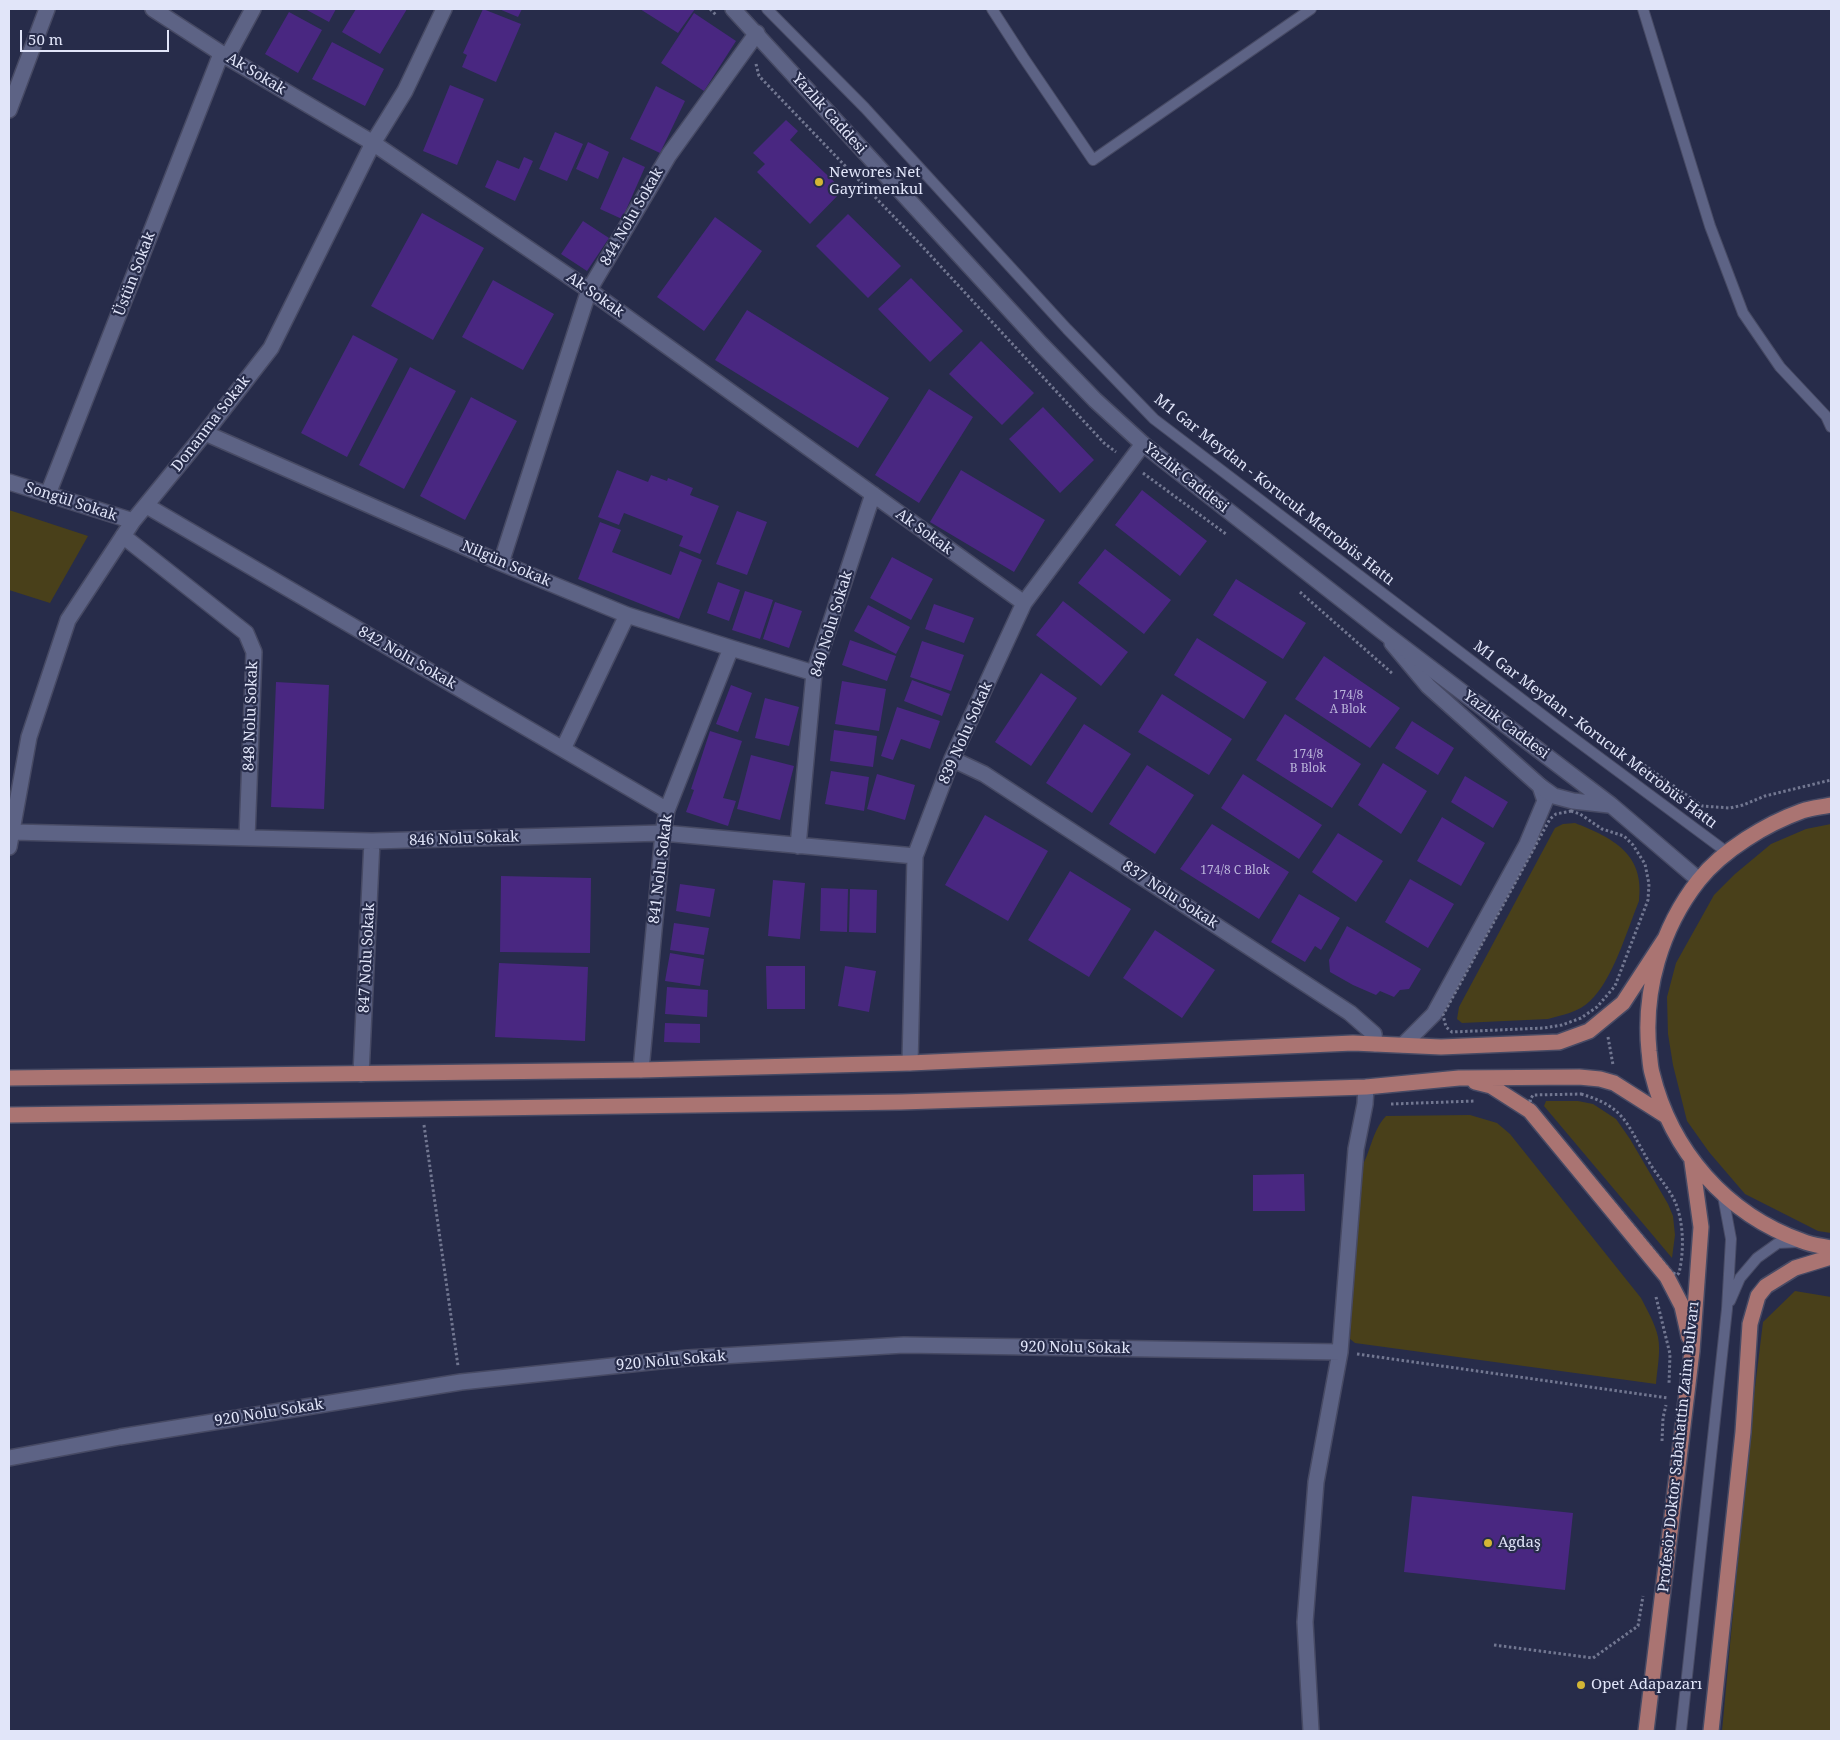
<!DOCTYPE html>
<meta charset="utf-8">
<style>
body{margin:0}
#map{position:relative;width:1840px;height:1740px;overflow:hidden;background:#272c4a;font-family:"Noto Serif",serif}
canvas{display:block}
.frame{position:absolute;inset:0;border:10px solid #e1e5f9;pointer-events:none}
.scale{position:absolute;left:20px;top:30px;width:149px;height:22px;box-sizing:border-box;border:2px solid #e1e5f9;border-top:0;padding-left:6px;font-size:15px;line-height:18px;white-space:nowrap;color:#e1e5f9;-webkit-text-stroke:4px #272c4a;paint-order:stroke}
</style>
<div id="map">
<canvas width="1840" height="1740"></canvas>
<div class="frame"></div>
<div class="scale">50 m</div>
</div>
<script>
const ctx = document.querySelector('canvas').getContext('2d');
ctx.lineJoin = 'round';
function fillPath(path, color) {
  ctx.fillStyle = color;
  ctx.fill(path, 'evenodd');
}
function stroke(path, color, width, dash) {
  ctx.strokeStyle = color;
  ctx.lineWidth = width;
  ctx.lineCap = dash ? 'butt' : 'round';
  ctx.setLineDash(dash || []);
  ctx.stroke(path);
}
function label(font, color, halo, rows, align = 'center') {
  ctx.font = font + ' "Noto Serif",serif';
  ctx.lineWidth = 4.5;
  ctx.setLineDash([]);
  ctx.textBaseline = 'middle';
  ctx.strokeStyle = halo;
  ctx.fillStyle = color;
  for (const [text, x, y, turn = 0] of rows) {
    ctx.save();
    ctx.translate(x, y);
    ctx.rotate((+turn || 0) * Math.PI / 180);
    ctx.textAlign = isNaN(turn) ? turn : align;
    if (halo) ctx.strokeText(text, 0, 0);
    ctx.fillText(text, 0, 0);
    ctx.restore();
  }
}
fillPath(new Path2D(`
 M9 510 88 536 50 603 9 590Z
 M1575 823C1613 838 1645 854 1639 901 1627 930 1613 980 1590 1001 1579 1012 1562 1015 1548 1019L1462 1023 1457 1019 1459 1007 1555 828 1563 824Z
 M1831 824V1233L1818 1231 1745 1194 1709 1152 1687 1121 1673 1065 1668 1034 1667 997 1676 963 1714 895 1735 874 1771 844 1806 829Z
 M1546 1101H1578L1593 1104 1616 1119 1630 1139 1668 1204 1673 1216 1675 1235 1672 1258 1544 1106Z
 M1470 1115 1497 1123 1510 1134 1641 1298C1647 1310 1655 1323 1658 1337 1661 1352 1657 1369 1656 1384L1355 1343 1350 1339 1359 1171C1371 1154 1371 1132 1386 1116Z
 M1795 1291 1831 1297V1731H1722L1751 1420 1763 1322Z`), '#49401a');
fillPath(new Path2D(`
 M305 9H336L329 22Z
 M356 9H407L380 54 342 32Z
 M483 9 521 24 496 82 462 67 467 55 463 53Z
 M499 9H522L518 17Z
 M640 9H695L678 33Z
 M289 12 322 30 298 73 265 54Z
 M694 13 736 41 704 91 661 63Z
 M332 42 384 69 365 106 312 79Z
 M450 85 484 99 457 165 423 151Z
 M656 86 685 101 660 153 630 139Z
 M786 120 798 131 790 140 843 190 810 224 757 172 765 164 753 153Z
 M555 132 583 144 567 181 539 169Z
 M588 142 609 152 598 179 576 169Z
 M524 157 533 161 515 201 485 187 497 160 519 169Z
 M623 157 645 167 622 219 600 209Z
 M422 213 484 248 433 340 371 306Z
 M848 214 901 266 868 298 816 246Z
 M715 217 762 251 704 331 657 297Z
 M583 221 609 238 587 271 561 254Z
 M911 278 963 331 930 362 878 309Z
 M493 280 554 314 523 370 462 337Z
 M747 310 889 398 858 448 715 360Z
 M353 335 398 359 347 457 301 433Z
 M981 341 1034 393 1002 425 949 374Z
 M410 367 456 391 404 489 359 465Z
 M929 389 973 417 919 503 875 475Z
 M471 397 517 421 465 520 420 496Z
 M1043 407 1094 460 1060 493 1009 439Z
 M617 470 648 482 651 475 667 481 668 478 693 488 690 495 719 506 700 554 679 546 683 536 624 513 619 525 598 517Z
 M961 470 1045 520 1014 572 930 522Z
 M1142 490 1207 541 1180 576 1115 525Z
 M737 511 767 522 747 575 716 564Z
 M600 522 621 530 612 552 671 575 680 551 702 560 679 619 578 579Z
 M1105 549 1171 600 1144 634 1078 583Z
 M892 557 933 579 911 620 870 598Z
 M1236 579 1306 623 1283 659 1213 615Z
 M718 582 740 590 729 621 707 613Z
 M745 591 773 600 760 639 732 630Z
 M1063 601 1128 652 1101 686 1036 635Z
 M775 602 802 611 789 648 763 639Z
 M934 604 974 618 964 643 925 629Z
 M868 605 910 627 896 654 854 631Z
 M1197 638 1267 682 1244 719 1174 675Z
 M850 640 896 656 887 681 842 665Z
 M922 641 964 655 951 691 910 677Z
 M1324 656 1400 708 1370 748 1295 699Z
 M1041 673 1077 698 1031 766 995 742Z
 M912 680 950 694 942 716 904 701Z
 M842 681 886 689 879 731 835 724Z
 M276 682 329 685 324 809 271 807Z
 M731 685 752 693 738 732 716 724Z
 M1162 694 1232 739 1209 775 1138 732Z
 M765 698 799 707 789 746 755 738Z
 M897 707 940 721 930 749 901 739 893 760 881 756Z
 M1285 714 1361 764 1332 808 1256 760Z
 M1412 721 1454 748 1438 775 1395 748Z
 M1084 724 1131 754 1092 813 1046 783Z
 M834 730 877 736 873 767 830 761Z
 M710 731 742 741 723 798 736 801 728 826 686 812 694 790 691 789Z
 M751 755 794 766 780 820 737 809Z
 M1383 763 1427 791 1401 834 1358 805Z
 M1147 765 1194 795 1155 854 1109 824Z
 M831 771 869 777 864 811 825 804Z
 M877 774 915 785 905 820 867 809Z
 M1243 774 1322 825 1299 859 1221 808Z
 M1465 776 1508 802 1493 828 1451 802Z
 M985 815 1048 851 1008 921 945 885Z
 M1442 817 1485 843 1461 886 1417 861Z
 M1212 824 1289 872 1259 919 1180 869Z
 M1338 833 1383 861 1356 902 1312 872Z
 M1070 871 1131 909 1089 977 1028 940Z
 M501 876 591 878 590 953 500 952Z
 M1410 879 1454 904 1428 948 1385 922Z
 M773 880 805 883 800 939 768 936Z
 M680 884 715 889 710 917 676 911Z
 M821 888 848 889 847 932 820 931Z
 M850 889 877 890 876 933 849 932Z
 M1299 894 1340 918 1321 950 1315 946 1305 962 1271 942Z
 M674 923 709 928 704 955 670 950Z
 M1347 926 1421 969 1409 989 1400 990 1394 997 1380 991 1376 995 1353 985 1330 972 1329 960Z
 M1155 930 1215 970 1182 1018 1123 978Z
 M670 953 704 959 700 986 665 981Z
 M499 963 588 967 585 1041 495 1037Z
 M766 966H805V1009H767Z
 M845 966 876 971 869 1012 838 1006Z
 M667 987 708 990 707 1017 665 1014Z
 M665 1023 700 1024V1043L664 1042Z
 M1304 1174 1305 1211H1253V1175Z
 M1412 1496 1573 1513 1565 1590 1404 1572Z`), '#492781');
const service = new Path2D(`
 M767 9 865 108 1067 329 1154 419 1557 726 1728 853
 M992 9 1023 57 1093 160 1311 9
 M1643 9 1710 226 1743 313 1780 367 1826 416 1831 427
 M1730 1301 1740 1278 1757 1258 1778 1243 1799 1242
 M1681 1731 1727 1309 1731 1239 1723 1196`);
const minor = new Path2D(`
 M153 9 227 57 373 143 589 290 1024 603
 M227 57 253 9
 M9 110 47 9
 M205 433 501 563 627 615 731 648 814 673
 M9 482 133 521
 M48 494 221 54
 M147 506 667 810
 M123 536 246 633 254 652 247 838
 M501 563 589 290 669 155 757 33
 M1392 643 1428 686 1540 786 1545 801 1527 844 1434 1014 1403 1045
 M563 749 627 615
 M952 759 984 774 1350 1013 1374 1034 1375 1044
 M12 832 372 841 663 833 915 856
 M798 846 814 673 873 494
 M9 847 29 737 68 620 133 521 205 433 271 348 373 143 405 91 444 9
 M910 1063 915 856 952 759 1024 603 1143 444
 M641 1070 663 833 667 810 731 648
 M361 1074 372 841
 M9 1458 120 1437 461 1382 688 1358 904 1345 1340 1352
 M1311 1731 1305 1622 1316 1482 1340 1352 1356 1149 1365 1104 1366 1087`);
const secondary = new Path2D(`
 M733 9 1041 344 1095 400 1143 444 1383 632 1611 805 1699 880
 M1540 786 1554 796 1573 801 1609 805`);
const primary = new Path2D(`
 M1831 805C1822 807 1811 808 1802 811 1766 824 1723 850 1699 880 1661 928 1643 991 1649 1051 1650 1058 1650 1066 1652 1073 1671 1151 1726 1214 1802 1241 1811 1245 1822 1246 1831 1248
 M9 1078 641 1070 910 1063 1353 1043 1441 1047 1559 1042 1589 1031 1623 1003 1666 937
 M1475 1082 1491 1086 1530 1111 1667 1277 1682 1306 1689 1337
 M9 1115 901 1102 1366 1087 1459 1078 1579 1077 1600 1079 1614 1083 1666 1116
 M1646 1731 1692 1351 1701 1227 1692 1162
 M1711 1731 1743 1432 1750 1324 1758 1296 1766 1286 1795 1268 1831 1257`);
stroke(service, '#474a64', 12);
stroke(minor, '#474a64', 18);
stroke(secondary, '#474a64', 18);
stroke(primary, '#474a64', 18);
stroke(new Path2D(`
 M710 9 716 15
 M756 64 759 76 920 244 1104 443 1116 452
 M1143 473 1226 534
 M1300 592 1393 674
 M1640 762 1702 806 1730 808 1743 805 1765 796 1831 780
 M1571 811 1580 814 1602 829 1624 836 1633 845 1645 864 1649 884 1648 900 1615 986 1597 1007 1581 1018 1562 1025 1544 1028 1452 1032 1446 1027 1443 1015 1550 819 1556 814Z
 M1608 1037 1613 1065
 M1581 1094C1626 1107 1627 1125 1649 1162 1657 1176 1670 1189 1676 1204 1684 1225 1684 1252 1679 1273L1677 1275 1670 1271 1532 1105 1530 1100 1533 1095Z
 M1391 1104 1475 1101
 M424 1125 458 1366
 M1656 1297 1670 1354 1669 1384
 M1357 1354 1668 1398
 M1662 1441 1663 1418 1666 1405
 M1494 1645 1593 1658 1638 1626 1643 1596`), '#727791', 3, [2.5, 2.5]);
stroke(service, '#5d6385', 10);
stroke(minor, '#5d6385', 15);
stroke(secondary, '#5d6385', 15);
stroke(primary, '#aa7472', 15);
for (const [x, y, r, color] of [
 [819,182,5,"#d3b635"],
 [1488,1543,5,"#d3b635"],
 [1581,1685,5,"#d3b635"]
]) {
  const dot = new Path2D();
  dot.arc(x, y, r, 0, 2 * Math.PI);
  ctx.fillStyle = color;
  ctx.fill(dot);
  stroke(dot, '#272c4a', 2);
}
label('12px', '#bbb6db', null, [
 ["174/8",1348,696],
 ["A Blok",1348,710],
 ["174/8",1308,755],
 ["B Blok",1308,769],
 ["174/8 C Blok",1235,871]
]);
label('15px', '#e1e5f9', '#272c4a', [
 ["Ak Sokak",256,74,31],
 ["Yazlık Caddesi",829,114,48],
 ["844 Nolu Sokak",632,217,-60],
 ["Üstün Sokak",135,274,-69],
 ["Ak Sokak",595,295,35],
 ["Donanma Sokak",211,424,-52],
 ["Yazlık Caddesi",1186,478,38],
 ["M1 Gar Meydan - Korucuk Metrobüs Hattı",1274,490,38],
 ["Songül Sokak",71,502,18],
 ["Ak Sokak",924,532,36],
 ["Nilgün Sokak",506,564,23],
 ["840 Nolu Sokak",832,624,-73],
 ["842 Nolu Sokak",407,658,30],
 ["848 Nolu Sokak",251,716,-88],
 ["Yazlık Caddesi",1506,725,37],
 ["839 Nolu Sokak",966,733,-66],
 ["M1 Gar Meydan - Korucuk Metrobüs Hattı",1595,735,37],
 ["846 Nolu Sokak",464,839,-2],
 ["841 Nolu Sokak",661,869,-83],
 ["837 Nolu Sokak",1170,895,33],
 ["847 Nolu Sokak",367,958,-87],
 ["920 Nolu Sokak",1075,1348,1],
 ["920 Nolu Sokak",671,1361,-5],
 ["920 Nolu Sokak",269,1413,-9],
 ["Profesör Doktor Sabahattin Zaim Bulvarı",1679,1447,-84]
]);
label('15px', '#e1e5f9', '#272c4a', [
 ["Newores Net",829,173],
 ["Gayrimenkul",829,190],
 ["Agdaş",1498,1543],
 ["Opet Adapazarı",1591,1685]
], 'left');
</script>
